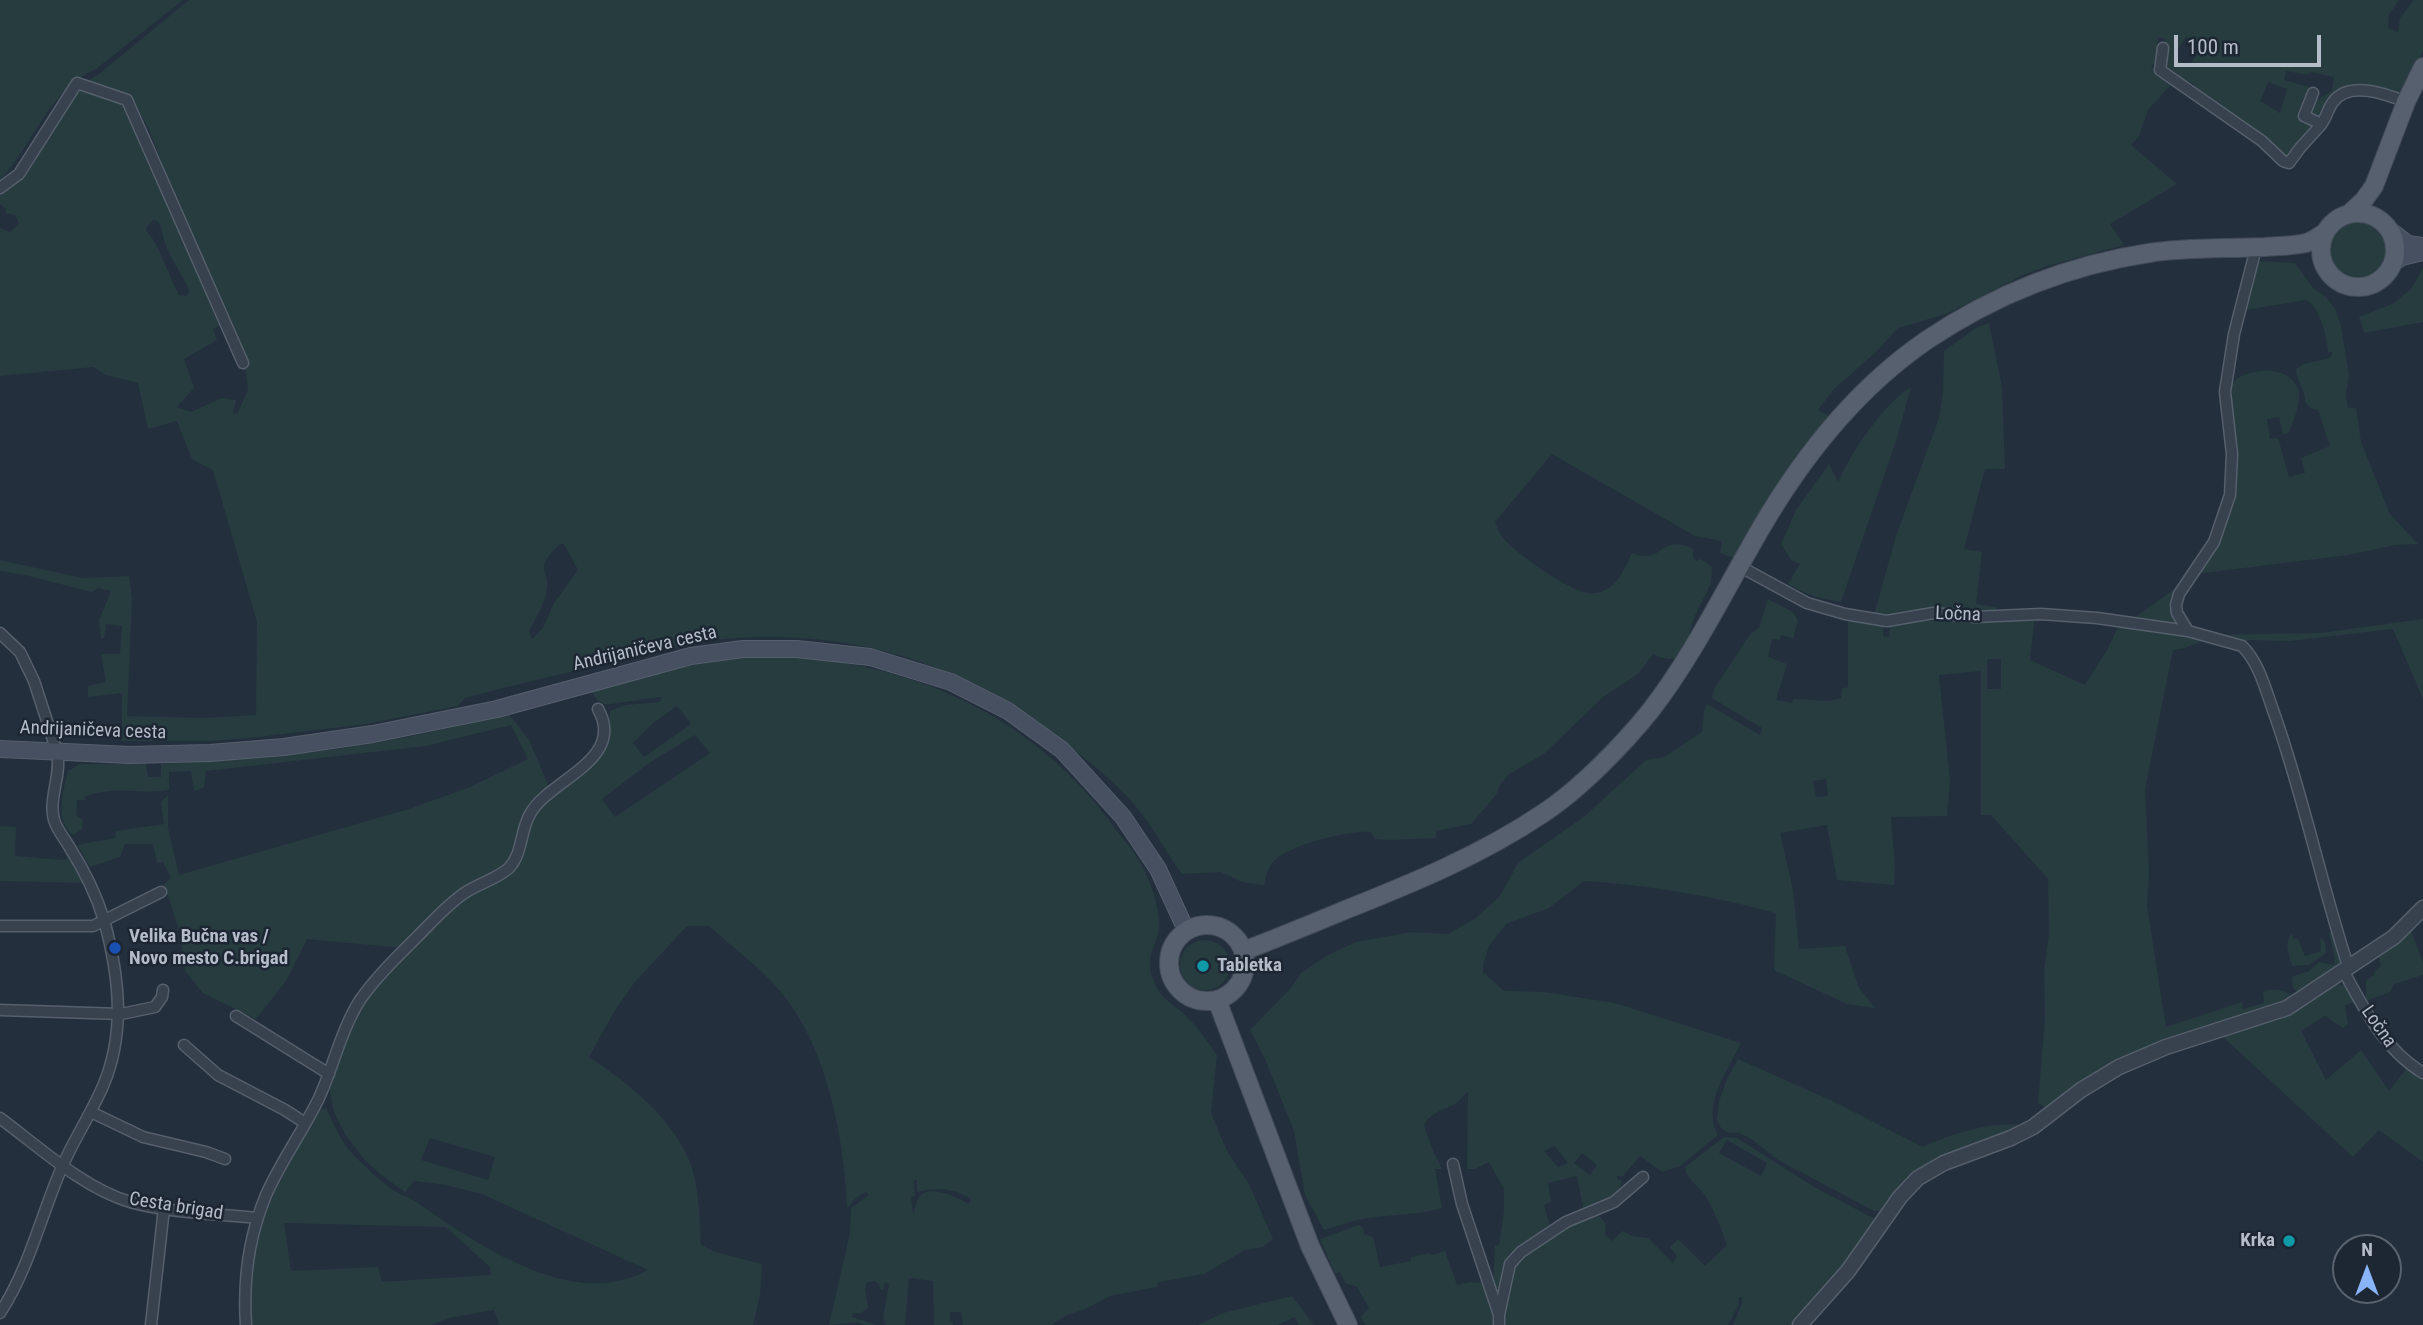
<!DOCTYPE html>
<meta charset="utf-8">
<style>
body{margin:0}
#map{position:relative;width:2423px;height:1325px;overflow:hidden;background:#242f3e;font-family:"Roboto Condensed",sans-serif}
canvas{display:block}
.north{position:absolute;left:2332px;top:1234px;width:70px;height:70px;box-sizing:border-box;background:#1d2633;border:2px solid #59626f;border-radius:50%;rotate:0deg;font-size:19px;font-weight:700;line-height:28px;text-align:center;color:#b4bcc9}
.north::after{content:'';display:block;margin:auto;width:24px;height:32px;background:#8ab4f8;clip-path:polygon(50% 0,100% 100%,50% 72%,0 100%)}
.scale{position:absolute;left:2174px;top:35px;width:147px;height:32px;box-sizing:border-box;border:4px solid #b4bcc9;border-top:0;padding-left:9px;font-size:21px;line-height:24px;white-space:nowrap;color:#b4bcc9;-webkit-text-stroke:5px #1d2633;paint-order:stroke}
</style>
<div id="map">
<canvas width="2423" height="1325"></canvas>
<div class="north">N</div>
<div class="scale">100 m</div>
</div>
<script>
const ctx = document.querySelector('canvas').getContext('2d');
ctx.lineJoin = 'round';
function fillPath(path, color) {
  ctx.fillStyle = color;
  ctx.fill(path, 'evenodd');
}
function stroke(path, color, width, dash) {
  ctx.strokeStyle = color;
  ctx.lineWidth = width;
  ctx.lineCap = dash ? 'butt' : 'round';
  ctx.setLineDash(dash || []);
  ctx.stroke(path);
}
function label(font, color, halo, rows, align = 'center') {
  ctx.font = font + ' "Roboto Condensed",sans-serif';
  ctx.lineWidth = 5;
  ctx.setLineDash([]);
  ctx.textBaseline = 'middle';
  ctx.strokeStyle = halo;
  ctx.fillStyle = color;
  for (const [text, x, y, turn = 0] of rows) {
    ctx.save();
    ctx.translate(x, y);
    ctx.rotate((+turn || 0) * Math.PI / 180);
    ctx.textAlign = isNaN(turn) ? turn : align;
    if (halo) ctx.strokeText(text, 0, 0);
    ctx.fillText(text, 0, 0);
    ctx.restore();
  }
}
fillPath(new Path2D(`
 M0 0H183L96 69C50 88 33 145 0 180Z
 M189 0H2399L2389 15 2388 28 2398 32 2400 18 2414 0H2423V50L2405 96 2355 88 2319 120 2309 115 2315 101 2332 91 2334 77 2310 72 2308 75 2286 71 2284 80 2309 87 2303 111 2314 125 2298 142 2288 157H2285L2195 89 2194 84 2164 69 2165 39 2158 37 2156 62 2151 66 2160 78 2173 82 2148 110 2139 136 2131 145 2177 184 2110 224 2124 245 2047 266 2021 276 1946 314 1898 328 1876 352 1833 390 1818 410 1830 417 1734 558 1720 553 1722 541 1695 536 1552 454 1495 522C1497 527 1499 532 1502 537 1514 552 1568 590 1587 593 1591 594 1599 593 1603 591 1619 584 1625 568 1632 553 1662 566 1661 532 1693 549V558L1696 561 1701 559 1712 567 1711 583C1706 595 1699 606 1694 618 1690 629 1687 652 1675 658 1668 661 1660 657 1653 654L1638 674 1603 697 1544 754 1508 775 1500 785 1496 795 1471 824 1436 831V838L1391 840 1375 839 1371 832C1352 829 1289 845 1275 860 1268 866 1266 877 1264 885L1242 882 1221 872 1182 874C1168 856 1158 835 1144 817 1122 786 1089 762 1059 738 962 659 831 624 707 641 686 644 666 650 645 655 585 668 525 682 465 698L458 706 366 724 250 738 209 741H122V693L88 697V686L106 682 101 654H120L122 626 106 624 104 638H101L99 620 111 591 98 588 92 592 25 575 0 571V560L82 578 129 576 132 599 127 716 204 718 256 715 257 622 213 470 192 459 177 421 148 429 138 383 106 375 93 367 0 376V228L10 232 19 224 15 215 6 213V209L0 204V187L10 178 74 89C93 88 115 98 131 109L224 324 213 329 217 340 184 359 194 388 177 407 191 412 222 398 236 400 233 413 237 414 248 390 245 364 206 275 148 127C130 93 121 94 86 82L99 74ZM2186 37 2202 45 2189 67 2173 58ZM2268 82 2287 89 2280 113 2260 101ZM153 220 157 221C162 226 161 229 163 236 168 257 182 273 190 292L186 296 179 295C171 280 157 240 147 232L146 228ZM560 544H564L578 570 554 603 543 628 532 639 529 631C535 620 543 607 546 594 553 568 530 572 560 544Z
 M2328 251a29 29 0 1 1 58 0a29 29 0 1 1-58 0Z
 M2259 261 2295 263 2313 288 2326 297 2335 309 2341 326 2349 375 2346 394 2348 408H2356L2361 442 2390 514 2418 544 2395 545 2348 555 2195 574 2228 510 2230 385C2245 366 2295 363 2299 394 2300 404 2293 423 2289 432L2283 435 2279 417 2267 419 2270 439 2278 438 2289 477 2305 473 2301 458 2330 446 2318 410 2312 409 2305 402C2306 389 2296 381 2296 369L2304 364 2330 358 2333 352H2328C2327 336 2320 307 2306 300L2240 311Z
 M2423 268V322L2364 333 2359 317 2394 303 2411 289Z
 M1989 323 2002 387 2005 469H1985L1964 549 1982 552 1976 604 1996 607V613L1894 618 1874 615 1896 536 1939 418 1943 392 1944 351 1976 328Z
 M1911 387 1896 441 1841 602C1822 599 1804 594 1788 584L1800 564 1791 560 1781 544 1796 510 1829 464 1838 482C1850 454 1884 403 1911 387Z
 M2179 586 2180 626 2131 620Z
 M1768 599 1793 612 1798 621 1793 638 1781 635 1780 640 1772 639 1768 657 1787 664 1776 700 1792 703 1794 699 1830 701 1841 698 1842 689 1848 687V618L1884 625 1883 636 1889 637 1890 626 1919 617 2035 615 2030 660 2085 685 2107 650 2120 623 2205 640 2185 648 2173 650 2145 789 2149 871 2147 906 2166 1027 2242 1002 2243 1009 2264 1003 2263 992C2275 987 2285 990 2294 998L2194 1036 2049 1109 2038 1103 2045 1017 2044 972 2049 933 2048 879 1991 815H1981V671L1939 675 1950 781 1947 816 1891 817 1895 867 1894 885 1837 880 1827 825 1780 833 1793 890 1799 949 1845 946 1859 988 1875 1008 1847 1004 1774 970 1776 913C1714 896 1648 885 1584 881L1549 908 1506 924 1489 946 1483 965V972L1504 991 1544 992 1615 1003 1741 1043C1728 1070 1701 1106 1718 1135L1680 1166 1662 1172 1640 1156 1623 1176H1617V1179L1622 1181C1620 1198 1599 1205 1584 1212L1577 1176 1548 1183 1551 1202 1544 1205 1551 1229 1518 1250 1502 1297 1496 1296 1493 1283 1495 1246 1499 1245 1504 1211V1189L1489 1162 1475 1169H1467L1468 1092C1463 1095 1459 1102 1455 1104 1443 1110 1431 1112 1424 1125L1433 1151 1442 1169H1435L1442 1208C1414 1216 1385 1214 1357 1220 1346 1223 1335 1227 1324 1230L1305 1195 1294 1131 1265 1059 1250 1030 1291 988 1301 973 1328 955 1356 942 1412 932 1448 934 1476 918 1500 896 1518 863 1585 816 1646 760 1664 757 1702 732 1704 711 1707 704 1760 735 1762 728 1712 698 1714 689 1751 633 1759 628ZM1987 659H2001V689H1987ZM1826 779 1828 796 1816 797 1813 781ZM1555 1146 1568 1163 1558 1167 1544 1151ZM1582 1153 1597 1165 1590 1175 1574 1163Z
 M2423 619V699L2393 629 2290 641 2250 640 2245 642 2214 635 2320 633Z
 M776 656C909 661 1031 714 1111 823 1122 838 1137 854 1145 871 1151 885 1159 907 1159 922 1161 943 1143 952 1153 979 1160 999 1170 1001 1184 1014 1197 1026 1207 1041 1217 1055L1211 1113 1227 1151 1249 1184 1273 1239 1263 1247 1245 1250 1204 1274 1158 1282 1157 1287 1110 1296 1085 1309 1067 1315 1051 1325H963L961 1312H950V1321L953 1322V1325H934L933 1281 909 1278 905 1325H886L883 1318 889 1284 885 1282 883 1290 880 1289 879 1284 874 1281 867 1283 865 1288 868 1308 861 1313H853L852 1317 876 1325H865L858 1322 829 1325 850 1233 851 1208 869 1195 866 1192 857 1197 847 1208C844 1137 827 1046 780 991 760 967 732 947 709 926H687L634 983 614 1012 589 1057C627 1082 671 1117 689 1160 699 1184 700 1219 701 1245L715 1252 762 1264 760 1294 753 1325H500L494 1310 449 1318 431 1325H249L247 1288 267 1205 319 1109 326 1108C333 1122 339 1138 349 1150 359 1161 389 1190 402 1195 406 1196 410 1198 415 1201 477 1244 572 1312 648 1270L482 1194 446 1185 414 1181 405 1192 380 1174 363 1158 345 1134 334 1112 329 1086 353 1021 372 991 461 898 506 875 535 810 563 787 608 730 610 711 626 705 660 702 662 697C651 697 609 706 603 704 598 702 594 696 591 691 651 672 713 658 776 656ZM677 706 691 724 644 757 633 743 653 723ZM695 735 710 753 615 817 602 799 649 763ZM430 1138 495 1157 488 1180 421 1160ZM917 1180V1192C937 1187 953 1188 971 1199L969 1204C959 1198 930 1183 919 1197 916 1201 915 1210 913 1214L911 1197 915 1196 914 1181ZM284 1223 446 1227 490 1267 491 1275 382 1282 378 1267 291 1271Z
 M509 714 529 740 550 789 530 807 509 864 470 886 403 948 307 939 286 981 256 1019 203 993 185 971 180 933 164 884 171 878 163 862 157 863 153 844H125L120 857 90 867 77 845 115 838 116 831 164 824 161 802 168 795V828L179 875 409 809 470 787 528 759 511 725 426 746 206 771 204 788 194 791 191 771 169 772V790C141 795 113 785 85 797V800H77L76 815 83 820 82 829 73 835C54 820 63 791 68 771L80 764H146L148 777H161V764C227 761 292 756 357 746 408 738 458 726 509 714Z
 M0 826 16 827 15 856 63 860 69 858 84 883 0 881Z
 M2410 928 2423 962V975L2394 984 2390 992 2366 1001V980L2374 975 2375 971 2381 966 2377 953Z
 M2335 931 2343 966 2307 991 2297 992 2293 988 2292 977 2309 971 2319 962 2334 965 2335 959 2329 933Z
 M2291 934 2295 939H2298L2305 956 2321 951 2320 937 2325 942 2326 953 2309 965 2292 966C2289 955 2284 944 2291 934Z
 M1180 965a25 25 0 1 1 50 0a25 25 0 1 1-50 0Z
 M2336 984 2346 985 2356 1002 2345 1005 2348 1024 2343 1028 2325 1016 2301 1031 2326 1080 2361 1050 2389 1091 2407 1068 2423 1077V1162L2379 1130 2353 1157 2221 1035 2306 1004Z
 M1738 1059 1830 1100 1923 1147C1951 1134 1989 1122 2020 1125 2007 1138 1972 1144 1954 1152 1933 1161 1895 1193 1881 1211H1874L1778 1160 1750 1138 1739 1133 1726 1132 1721 1128 1717 1120 1719 1101 1727 1079Z
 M1724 1137 1737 1138 1816 1188 1875 1219C1853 1259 1825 1293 1793 1325H1733L1742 1303V1297H1739L1738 1306 1728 1325H1502L1514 1263 1548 1235 1597 1213 1606 1224 1605 1234 1612 1241 1622 1231 1632 1236 1648 1238 1673 1263 1677 1256 1670 1247 1678 1239 1705 1266 1727 1245C1721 1228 1714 1209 1704 1194 1697 1184 1686 1178 1685 1167ZM1727 1140 1767 1163 1761 1176 1719 1153Z
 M1359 1225 1363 1228 1364 1234 1373 1237 1380 1267 1411 1261V1257L1429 1253 1432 1255 1445 1251 1457 1285 1470 1282 1481 1283 1486 1291 1497 1325H1365L1361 1317 1369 1308 1357 1287 1345 1283 1340 1272 1335 1274 1320 1239Z
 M1292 1296 1314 1325H1299L1295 1317 1277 1325H1198L1223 1313Z`), '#263c3f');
const minor = new Path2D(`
 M2163 48 2160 70 2262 141 2283 161 2289 163 2300 148 2319 127
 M2313 93 2304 116 2317 122 2319 127C2326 120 2327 110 2333 102 2349 80 2386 94 2406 102
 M0 188 19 174 77 83 127 100 243 363
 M1739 566 1807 603 1845 614 1887 621 1933 613 1975 617 2041 614 2097 618 2188 631 2242 646C2259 662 2266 691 2274 713 2304 797 2321 884 2349 969
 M2188 631 2177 613 2176 605 2179 594 2214 542 2230 495 2232 454 2225 392 2234 334 2254 256
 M0 633 20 652 34 681 57 752C62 775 48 798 54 820 57 830 65 839 70 848 84 870 96 894 104 920 119 975 126 1032 103 1086 91 1114 74 1139 62 1167 41 1215 29 1269 0 1313
 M0 926H93L161 892
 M2344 972C2365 1011 2385 1050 2423 1073
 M0 1010 121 1014 155 1007 162 997 163 990
 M236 1016 329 1074
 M184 1045 218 1075 285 1110 305 1123
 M91 1112 143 1137 206 1152 225 1159
 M0 1118C39 1147 83 1188 130 1202 169 1213 217 1214 257 1218
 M1453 1164 1462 1204 1499 1315V1325
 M1499 1315 1510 1264 1521 1252 1566 1222 1614 1202 1643 1177
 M151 1325 164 1208
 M246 1325C243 1281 249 1236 266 1195 281 1161 303 1131 319 1098 334 1065 341 1030 360 1000 376 977 397 957 417 937 432 922 446 906 463 894 477 884 497 879 509 868 523 853 520 831 530 814 548 780 627 760 598 709`);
const tertiary = new Path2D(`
 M1800 1325 1848 1271 1900 1197 1918 1178 1944 1163 2011 1138 2033 1127 2081 1090 2119 1067 2166 1047 2287 1008 2394 937 2423 908`);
const secondary = new Path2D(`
 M2390 230 2408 244 2423 246
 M2392 264 2402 257 2423 252
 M0 749 130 755 210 753 284 747 373 734 497 709 691 656 743 649H797L870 657 951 682 1008 711 1062 750 1123 817 1158 869 1186 930`);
const primary = new Path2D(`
 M2321 250a37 37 0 1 1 74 0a37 37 0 1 1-74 0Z
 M2350 213 2364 200 2374 186 2406 102 2423 67
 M1169 963a38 38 0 1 1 76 0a38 38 0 1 1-76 0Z
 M1243 951C1278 938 1311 924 1345 910 1413 883 1481 855 1542 814 1579 790 1623 745 1651 710 1694 654 1725 590 1761 528 1803 456 1857 388 1927 340 1994 295 2069 265 2149 253 2188 247 2226 249 2265 247 2278 246 2293 246 2306 243 2313 241 2318 237 2324 233
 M1217 1000 1310 1246 1348 1325`);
stroke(minor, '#565f6c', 13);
stroke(tertiary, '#565f6c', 17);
stroke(secondary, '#565f6c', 18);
stroke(primary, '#414a57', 20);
stroke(minor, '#38414e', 10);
stroke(tertiary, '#38414e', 14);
stroke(secondary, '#465061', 16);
stroke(primary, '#56606e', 18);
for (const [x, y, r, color] of [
 [115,948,7,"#1a4fb4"],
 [1203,966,7,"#0f9aa8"],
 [2289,1241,7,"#0f9aa8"]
]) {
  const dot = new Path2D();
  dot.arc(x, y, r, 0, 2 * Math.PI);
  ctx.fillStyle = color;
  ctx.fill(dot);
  stroke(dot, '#1d2633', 2.5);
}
label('19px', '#b4bcc9', '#1d2633', [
 ["Ločna",1958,615,2],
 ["Andrijaničeva cesta",645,649,-13],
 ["Andrijaničeva cesta",93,731,2],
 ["Ločna",2378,1027,55],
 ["Cesta brigad",176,1207,9]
]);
label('bold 19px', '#b4bcc9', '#1d2633', [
 ["Velika Bučna vas /",129,937],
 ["Novo mesto C.brigad",129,959],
 ["Tabletka",1217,966],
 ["Krka",2275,1241,"right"]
], 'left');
</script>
